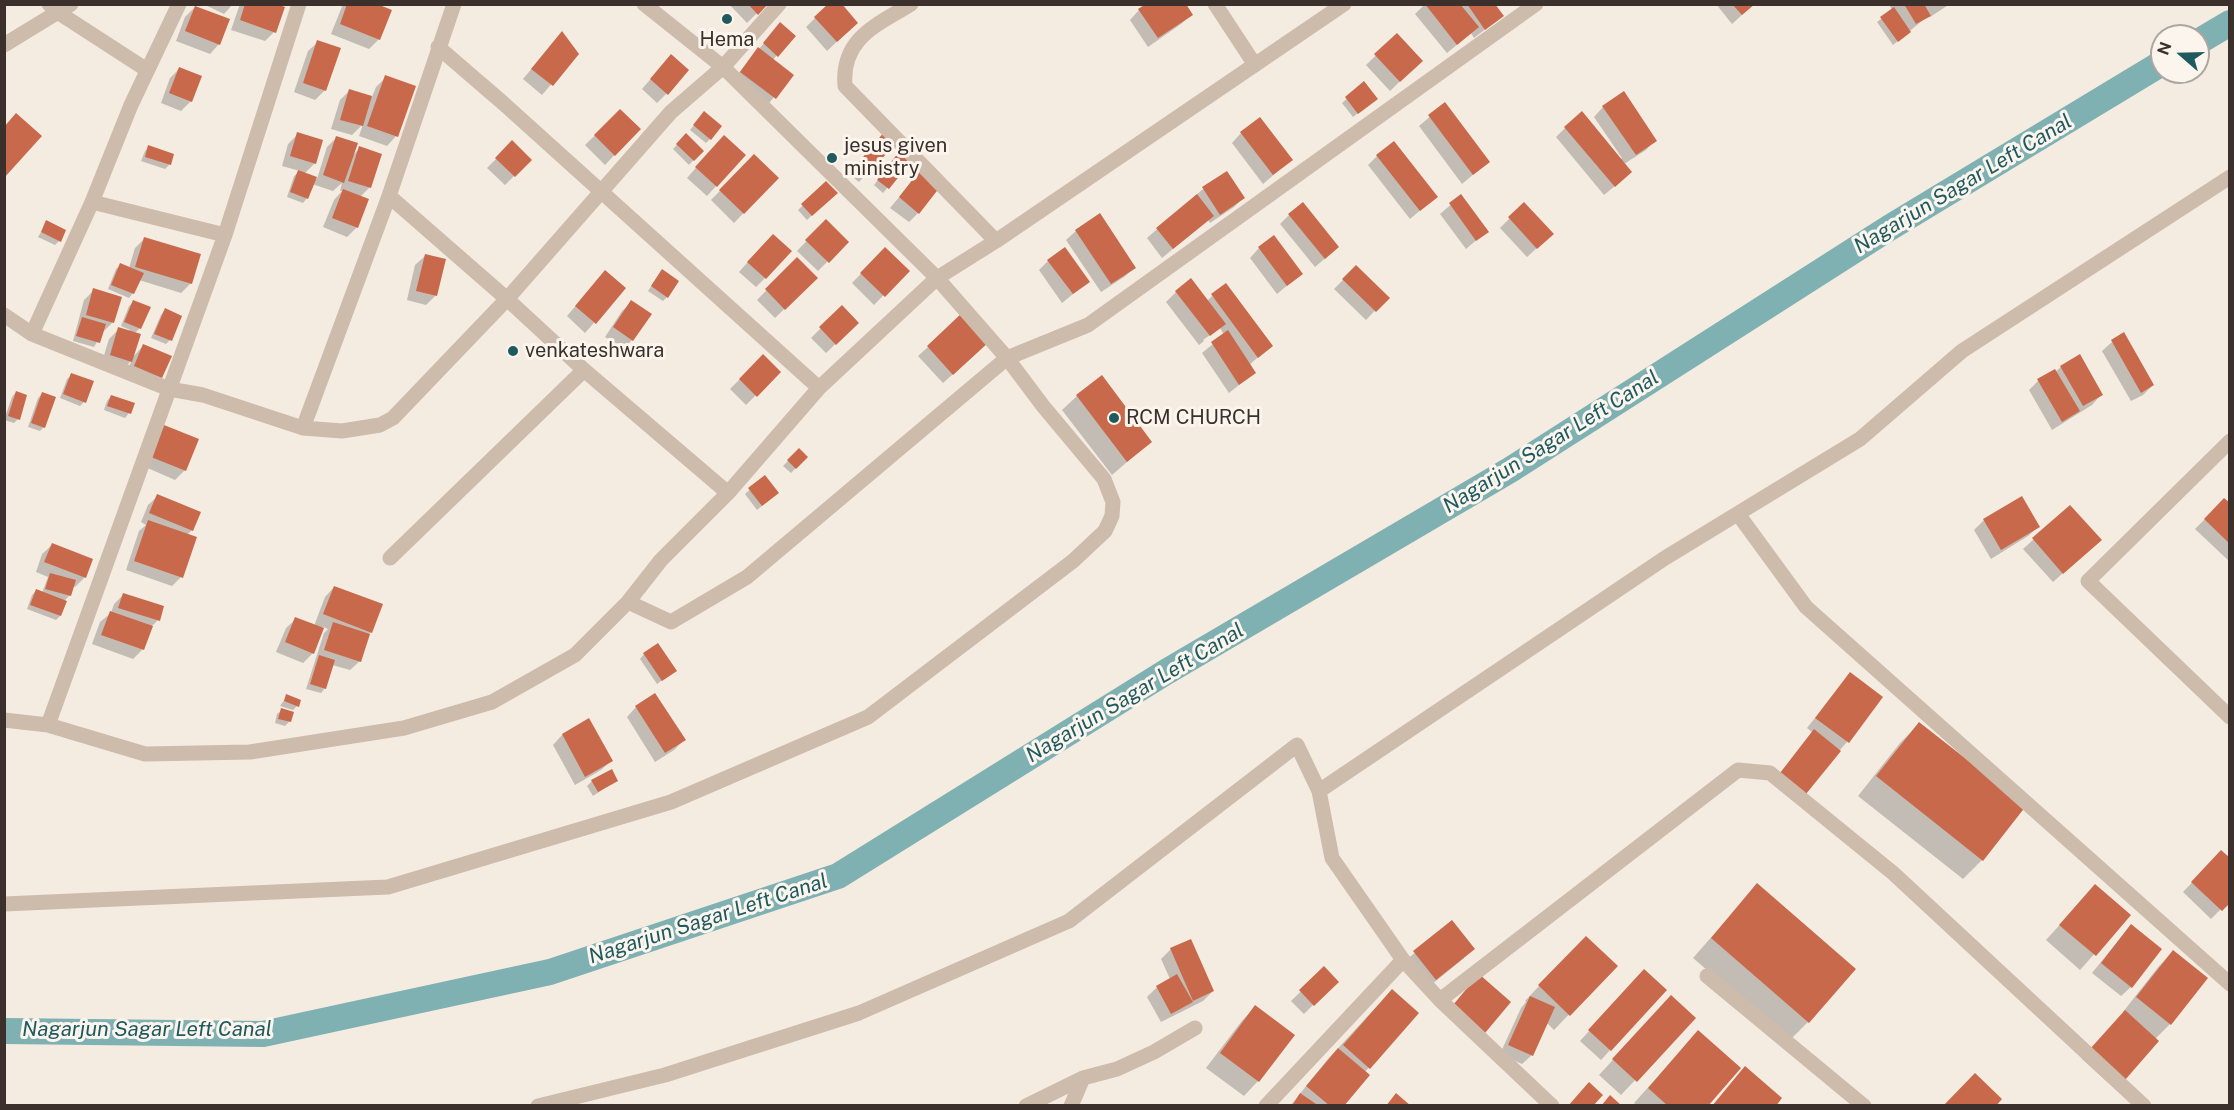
<!DOCTYPE html>
<style>
body{margin:0}
#map{position:relative;width:2234px;height:1110px;overflow:hidden;background:#f4ebe1;font-family:"Public Sans",sans-serif}
canvas{display:block}
.frame{position:absolute;inset:0;border:6px solid #3b302b;pointer-events:none}
.north{position:absolute;left:2150px;top:24px;width:60px;height:60px;box-sizing:border-box;background:#fbf5ee;border:2px solid #aea6a0;border-radius:50%;rotate:290deg;font-size:16px;font-weight:700;line-height:24px;text-align:center;color:#3b302b}
.north::after{content:'';display:block;margin:auto;width:21px;height:27px;background:#1f5a5e;clip-path:polygon(50% 0,100% 100%,50% 72%,0 100%)}
</style>
<div id="map">
<canvas width="2234" height="1110"></canvas>
<div class="frame"></div>
<div class="north">N</div>
</div>
<script>
const ctx = document.querySelector('canvas').getContext('2d');
ctx.lineJoin = 'round';
function fillPath(path, color) {
  ctx.fillStyle = color;
  ctx.fill(path, 'evenodd');
}
function stroke(path, color, width, dash) {
  ctx.strokeStyle = color;
  ctx.lineWidth = width;
  ctx.lineCap = dash ? 'butt' : 'round';
  ctx.setLineDash(dash || []);
  ctx.stroke(path);
}
function label(font, color, halo, rows, align = 'center') {
  ctx.font = font + ' "Public Sans",sans-serif';
  ctx.lineWidth = 6;
  ctx.setLineDash([]);
  ctx.textBaseline = 'middle';
  ctx.strokeStyle = halo;
  ctx.fillStyle = color;
  for (const [text, x, y, turn = 0] of rows) {
    ctx.save();
    ctx.translate(x, y);
    ctx.rotate((+turn || 0) * Math.PI / 180);
    ctx.textAlign = isNaN(turn) ? turn : align;
    if (halo) ctx.strokeText(text, 0, 0);
    ctx.fillText(text, 0, 0);
    ctx.restore();
  }
}
fillPath(new Path2D(`
 M203 4H233L224 14Z
 M240 4H272L274 32 265 41 231 30Z
 M343 4H373L379 39 369 49 331 34Z
 M729 4H766L747 23Z
 M1425 4H1494L1502 16 1474 38 1471 33 1447 53 1415 14Z
 M1716 4H1754L1732 24Z
 M1889 4H1950L1930 17 1929 15 1893 45 1877 22 1892 10Z
 M195 7 219 44 210 54 176 41 185 17Z
 M1139 10 1191 15 1181 24 1148 47 1130 20Z
 M815 18 847 32 827 51 806 27Z
 M776 29 777 55 773 60 792 75 765 108 731 82Z
 M1397 35 1421 61 1390 91 1366 65Z
 M318 42 325 90 315 100 294 92 308 51Z
 M553 43 577 54 542 95 523 79Z
 M662 66 667 93 657 103 642 89Z
 M179 69 191 101 181 111 161 103 170 78Z
 M386 77 396 136 387 146 359 136 363 124 352 135 331 129 340 100 349 91 372 97 376 87Z
 M1364 84 1371 103 1353 117 1342 103Z
 M1445 104 1488 162 1462 184 1419 126Z
 M1603 107 1655 140 1646 150 1624 164 1621 181 1604 195 1556 137 1565 128 1620 159 1622 158 1594 117Z
 M620 111 639 129 605 165 585 145Z
 M700 118 710 139 706 143 690 130Z
 M1241 133 1291 160 1263 184 1232 143Z
 M298 134 315 163 304 174 317 179 327 147 337 137 352 156 360 148 380 154 369 188 360 197 357 227 347 237 323 227 334 200 342 191H340L342 183 333 191 312 184 307 198 303 203 287 197 294 176 300 171 282 166 288 144Z
 M686 135 702 151 689 165 673 149Z
 M513 142 530 160 505 185 487 168Z
 M895 142 859 182 849 174 875 143Z
 M715 146 744 155 707 196 687 178Z
 M149 147 170 164 165 169 141 161 145 151Z
 M898 154 907 164 883 193 874 185Z
 M754 156 777 178 734 223 711 200Z
 M1377 156 1436 197 1410 219 1368 165Z
 M920 172 918 213 909 222 890 208Z
 M1227 173 1243 198 1234 207 1210 223 1208 220 1162 258 1147 238 1203 189Z
 M826 183 835 193 807 220 798 210Z
 M1461 196 1487 231 1466 249 1440 214Z
 M1524 204 1552 234 1527 257 1500 228Z
 M1289 215 1328 256 1315 267 1280 224Z
 M826 221 847 242 818 271 797 251Z
 M47 222 59 241 55 245 38 237Z
 M1076 231 1134 268 1124 277 1101 292 1066 240Z
 M145 238 191 283 181 293 139 280 133 293 129 298 108 289 116 269 121 265 129 268 135 248Z
 M763 245 765 278 756 287 739 272Z
 M1259 248 1301 274 1277 294 1250 258Z
 M885 249 907 271 874 305 852 283Z
 M425 256 436 295 426 305 407 300 415 265Z
 M797 259 816 278 775 318 757 300Z
 M1048 261 1088 282 1062 303 1039 270Z
 M1356 267 1387 298 1366 320 1334 289Z
 M658 276 667 297 663 301 648 291Z
 M596 282 624 289 585 333 567 316Z
 M94 290 113 322 103 332 94 347 73 341 84 300Z
 M1176 292 1207 301 1212 296 1271 346 1249 365 1254 373 1229 393 1202 353 1224 335 1220 328 1203 340 1204 341 1199 345 1166 302Z
 M134 301 140 328 134 334 132 358 143 346 170 357 161 378 151 387 125 376 132 360 121 371 101 365 109 339 119 329 130 332V330L121 326 129 306Z
 M632 302V340L623 349 605 337 622 311Z
 M842 307 857 323 826 353 811 338Z
 M165 310 170 340 166 344 151 338 161 315Z
 M2112 342 2153 385 2143 395 2131 401 2102 351Z
 M928 347 979 351 943 383 918 356Z
 M763 356 779 372 746 405 730 389Z
 M2061 367 2101 395 2092 405 2052 430 2029 390 2038 381 2055 372Z
 M72 375 84 402 80 406 60 398 67 379Z
 M16 392 18 419 14 423 4 420 12 397Z
 M42 394 44 427 40 431 28 427 38 398Z
 M111 396 129 413 125 418 104 410 107 401Z
 M1077 396 1150 442 1112 475 1062 410Z
 M155 436 185 470 175 480 143 466Z
 M799 450 806 457 791 473 783 466Z
 M764 477 773 497 757 510 745 494Z
 M158 496 192 530 187 535 181 577 172 586 126 570 139 531 146 525 141 522 148 505Z
 M2224 500 2230 505V562L2195 529Z
 M2070 507 2090 549 2053 582 2023 549Z
 M1984 520 2038 527 2028 536 1991 559 1974 530Z
 M52 545 91 560 84 578 75 587 73 586 70 595 64 601 60 616 56 620 27 609 32 595 36 591 42 593 48 577 36 572 42 554Z
 M334 587 371 632 368 635 360 661 350 670 332 665 325 688 321 693 306 689 324 633 328 629 323 627 313 653 303 663 276 652 286 628 296 619 314 626 325 597Z
 M123 595 158 620 150 628 142 650 133 659 92 644 100 622 111 613 114 604Z
 M644 654 675 671 657 684 640 659Z
 M1850 674 1847 742 1839 751 1772 783 1813 733 1807 728Z
 M287 696 297 706 293 710 280 706Z
 M636 707 684 740 674 750 655 762 627 717Z
 M282 710 289 722 285 726 275 723 277 714Z
 M589 720 611 761 601 770 575 785 553 745 562 735Z
 M1919 724 1982 860 1963 879 1858 796 1900 743Z
 M592 781H616L593 796 587 786Z
 M2221 852 2230 900 2211 919 2183 892Z
 M1757 885 1808 1022 1789 1041 1693 958Z
 M2095 886 2129 915 2080 970 2046 940Z
 M1451 922 1464 958 1426 989 1404 962Z
 M2122 936 2131 987 2121 996 2092 973Z
 M1171 949 1213 991 1203 1001 1161 1022 1147 997 1157 987 1170 979 1161 959Z
 M1571 952 1615 966 1554 1030 1546 1022 1532 1055 1522 1064 1500 1054 1521 1008 1526 1002 1525 1001Z
 M2173 952 2170 1024 2155 1039 2114 1088 2082 1059 2125 1013 2123 1012 2159 966Z
 M1324 969 1336 982 1304 1014 1291 1001Z
 M1635 981 1665 990 1601 1060 1580 1041Z
 M1378 1005 1417 1013 1365 1072 1342 1106H1290L1328 1059Z
 M1255 1007 1258 1081 1244 1096 1206 1068 1241 1022Z
 M1657 1012 1694 1018 1621 1095 1599 1075Z
 M1698 1032 1706 1106H1637L1634 1103Z`), '#0003');
stroke(new Path2D(`
 M2198 42 2230 23
 M4 1031 263 1034 550 972 838 876 1166 672 1510 470 1889 228 2162 63`), '#7fb0b2', 26);
fillPath(new Path2D(`
 M245 4H277L285 7 276 33 240 20Z
 M347 4H377L392 10 380 40 340 24Z
 M748 4H768L758 15Z
 M828 4H842L858 23 837 42 814 17Z
 M1146 4H1186L1193 15 1158 38 1138 9Z
 M1425 4H1460L1479 27 1457 45Z
 M1467 4H1495L1504 16 1485 30Z
 M1732 4H1755L1742 15Z
 M1904 4H1924L1931 16 1916 24Z
 M195 6 230 19 220 45 185 31Z
 M1894 7 1911 32 1898 42 1880 17Z
 M780 22 796 36 778 57 763 43Z
 M562 31 579 54 553 86 531 69Z
 M1397 33 1423 61 1400 82 1374 54Z
 M317 40 341 48 326 91 303 83Z
 M758 47 794 75 776 99 740 72Z
 M671 54 689 70 668 95 650 79Z
 M179 67 202 76 192 102 169 93Z
 M385 75 416 86 398 137 367 126Z
 M1364 81 1378 99 1358 114 1345 97Z
 M349 89 372 96 363 126 340 120Z
 M1624 91 1657 141 1636 155 1602 106Z
 M1445 102 1490 162 1473 175 1428 115Z
 M620 109 641 129 615 156 594 135Z
 M704 111 722 126 711 140 693 125Z
 M1582 111 1632 172 1615 187 1564 127Z
 M16 113 42 136 4 178V127Z
 M1260 117 1293 160 1273 175 1240 132Z
 M885 131 897 141 870 173 858 163Z
 M297 132 323 140 316 164 290 156Z
 M686 133 704 151 694 161 676 144Z
 M724 135 746 155 717 187 695 167Z
 M336 136 358 143 344 183 323 175Z
 M512 140 532 160 515 177 495 158Z
 M1394 141 1438 197 1420 211 1376 155Z
 M148 145 174 154 171 165 145 157Z
 M359 146 382 154 371 188 348 181Z
 M902 148 909 164 889 189 877 180Z
 M754 154 779 178 744 214 719 190Z
 M298 170 317 177 308 199 290 192Z
 M920 170 940 187 919 214 899 197Z
 M1227 171 1245 198 1220 215 1202 187Z
 M826 181 838 193 812 216 801 204Z
 M343 189 369 199 358 228 332 218Z
 M1197 194 1214 216 1173 249 1156 228Z
 M1461 194 1489 232 1476 241 1449 203Z
 M1303 202 1339 247 1325 259 1288 214Z
 M1524 202 1554 234 1537 249 1508 217Z
 M1100 213 1136 268 1111 284 1075 230Z
 M826 219 849 242 829 263 805 240Z
 M46 220 66 230 61 242 41 232Z
 M773 234 792 251 766 279 747 262Z
 M1274 235 1303 274 1287 286 1258 247Z
 M144 237 201 254 192 284 135 267Z
 M885 247 910 271 885 297 860 273Z
 M1065 247 1090 282 1073 294 1047 260Z
 M425 254 446 259 437 296 416 291Z
 M797 257 818 278 785 310 765 289Z
 M120 263 144 273 134 294 111 285Z
 M1356 265 1390 298 1376 312 1342 279Z
 M662 269 679 281 668 298 651 286Z
 M605 270 626 288 596 324 575 306Z
 M1191 278 1226 324 1210 336 1175 291Z
 M1226 283 1273 346 1258 358 1211 294Z
 M93 288 122 297 114 323 86 315Z
 M133 300 151 307 141 329 124 322Z
 M631 300 652 314 633 341 613 327Z
 M842 305 859 323 836 345 819 327Z
 M165 308 182 316 172 341 154 334Z
 M963 312 990 341 953 375 927 346Z
 M82 317 106 324 100 343 76 336Z
 M118 327 141 334 132 362 110 355Z
 M1228 330 1256 373 1239 385 1211 342Z
 M2124 332 2154 385 2141 393 2111 340Z
 M143 344 172 356 162 378 134 366Z
 M763 354 781 372 757 397 739 379Z
 M2080 354 2103 395 2083 406 2060 366Z
 M2055 369 2080 411 2062 422 2037 379Z
 M71 373 94 381 86 403 63 394Z
 M1102 375 1152 442 1127 462 1076 395Z
 M16 391 27 395 20 420 8 416Z
 M42 392 56 397 45 428 31 423Z
 M111 395 135 403 131 414 107 406Z
 M164 425 199 439 186 471 151 457Z
 M799 448 808 457 796 469 787 460Z
 M765 475 779 493 762 506 748 488Z
 M157 494 201 512 193 531 149 513Z
 M2022 496 2040 527 2001 550 1983 519Z
 M2224 498 2230 503V544L2204 519Z
 M2070 505 2102 540 2063 574 2032 538Z
 M148 520 197 537 183 578 134 561Z
 M52 543 93 559 86 578 44 562Z
 M50 573 76 580 71 596 45 589Z
 M334 586 383 604 372 633 323 614Z
 M36 589 67 601 61 616 30 605Z
 M123 593 164 606 160 621 118 608Z
 M110 611 153 626 144 650 101 635Z
 M295 617 324 628 314 654 285 642Z
 M333 622 370 634 361 662 324 650Z
 M658 643 677 671 662 681 643 653Z
 M319 655 335 660 326 689 310 684Z
 M1850 672 1883 697 1849 743 1815 718Z
 M655 693 686 740 665 753 635 706Z
 M286 694 301 700 299 707 284 701Z
 M281 708 294 712 291 722 278 719Z
 M589 718 613 761 585 777 562 734Z
 M1919 722 2026 806 1983 861 1876 776Z
 M1814 729 1841 751 1806 794 1780 773Z
 M612 769 618 781 598 792 591 780Z
 M2221 850 2230 858V903L2222 911 2191 882Z
 M1757 883 1856 969 1809 1023 1711 938Z
 M2095 884 2131 915 2096 956 2059 925Z
 M1452 920 1475 949 1436 980 1413 951Z
 M2131 924 2162 949 2132 988 2101 963Z
 M1586 936 1618 966 1570 1016 1538 985Z
 M1191 939 1214 991 1193 1001 1170 948Z
 M2173 950 2208 978 2171 1025 2136 997Z
 M1324 966 1339 982 1314 1006 1299 990Z
 M1644 969 1667 990 1611 1051 1588 1030Z
 M1177 974 1193 1002 1171 1014 1156 986Z
 M1479 974 1511 1002 1485 1033 1453 1005Z
 M1392 989 1419 1013 1370 1069 1343 1045Z
 M1671 995 1696 1018 1637 1082 1612 1059Z
 M1530 996 1555 1007 1533 1056 1508 1045Z
 M1255 1005 1295 1035 1259 1082 1220 1053Z
 M2125 1010 2159 1041 2125 1080 2090 1049Z
 M1698 1030 1741 1068 1708 1106H1668L1648 1088Z
 M1338 1048 1370 1075 1344 1106H1330L1306 1086Z
 M1745 1066 1782 1098 1776 1106H1712Z
 M1975 1073 2002 1099 1996 1106H1943Z
 M1589 1082 1603 1095 1593 1106H1568Z
 M1300 1093 1319 1106H1292Z
 M1396 1093 1411 1106H1386Z
 M1610 1095 1622 1106H1601Z`), '#c8694b');
stroke(new Path2D(`
 M49 4 59 13 147 70
 M911 4C877 25 841 38 845 86L996 241
 M1215 4 1255 65
 M4 45 71 4
 M438 47 503 103 819 388
 M389 196 507 299 584 370 728 493
 M92 202 131 105 179 4
 M4 315 32 334 92 202 225 235
 M32 334 169 389 203 395 303 428 342 431 380 425 393 418 507 299 671 112 723 67 779 4
 M303 428 389 196 454 4
 M2230 441 2088 581 2230 717
 M1738 514 1806 607 2230 984
 M390 558 584 370
 M628 602 661 560 728 493 819 388 937 278 996 241 1344 4
 M4 720 48 725 145 754 250 752 404 728 492 702 575 655 628 602 671 622 747 577 1007 358 1088 325 1536 4
 M48 725 225 235 299 4
 M1319 791 1332 858 1403 960 1440 1000 1552 1106
 M4 904 388 887 671 802 868 717 1073 561 1105 531 1112 516 1113 502 1104 479 1043 406 1007 358 937 278 723 67 644 4
 M1707 976 1864 1106
 M1440 1000 1738 770 1770 773 1893 873 2144 1106
 M538 1106 665 1075 859 1013 1069 921 1297 745 1319 791 1665 558 1860 439 1962 351 2230 177
 M1026 1106 1083 1078 1117 1069 1154 1052 1195 1028
 M1071 1106 1083 1078
 M1266 1106 1403 960`), '#cdbbac', 15);
for (const [x, y, r, color] of [
 [727,19,6,"#1f5a5e"],
 [832,158,6,"#1f5a5e"],
 [513,351,6,"#1f5a5e"],
 [1114,418,6,"#1f5a5e"]
]) {
  const dot = new Path2D();
  dot.arc(x, y, r, 0, 2 * Math.PI);
  ctx.fillStyle = color;
  ctx.fill(dot);
  stroke(dot, '#fbf5ee', 2);
}
label('20px', '#3b302b', '#fbf5ee', [
 ["Hema",727,40,"center"],
 ["jesus given",844,146],
 ["ministry",844,169],
 ["venkateshwara",525,351],
 ["RCM CHURCH",1126,418]
], 'left');
label('italic 21px', '#1f5a5e', '#fbf5ee', [
 ["Nagarjun Sagar Left Canal",1963,184,-31],
 ["Nagarjun Sagar Left Canal",1551,442,-32],
 ["Nagarjun Sagar Left Canal",1135,693,-31],
 ["Nagarjun Sagar Left Canal",708,919,-18],
 ["Nagarjun Sagar Left Canal",147,1030]
]);
</script>
